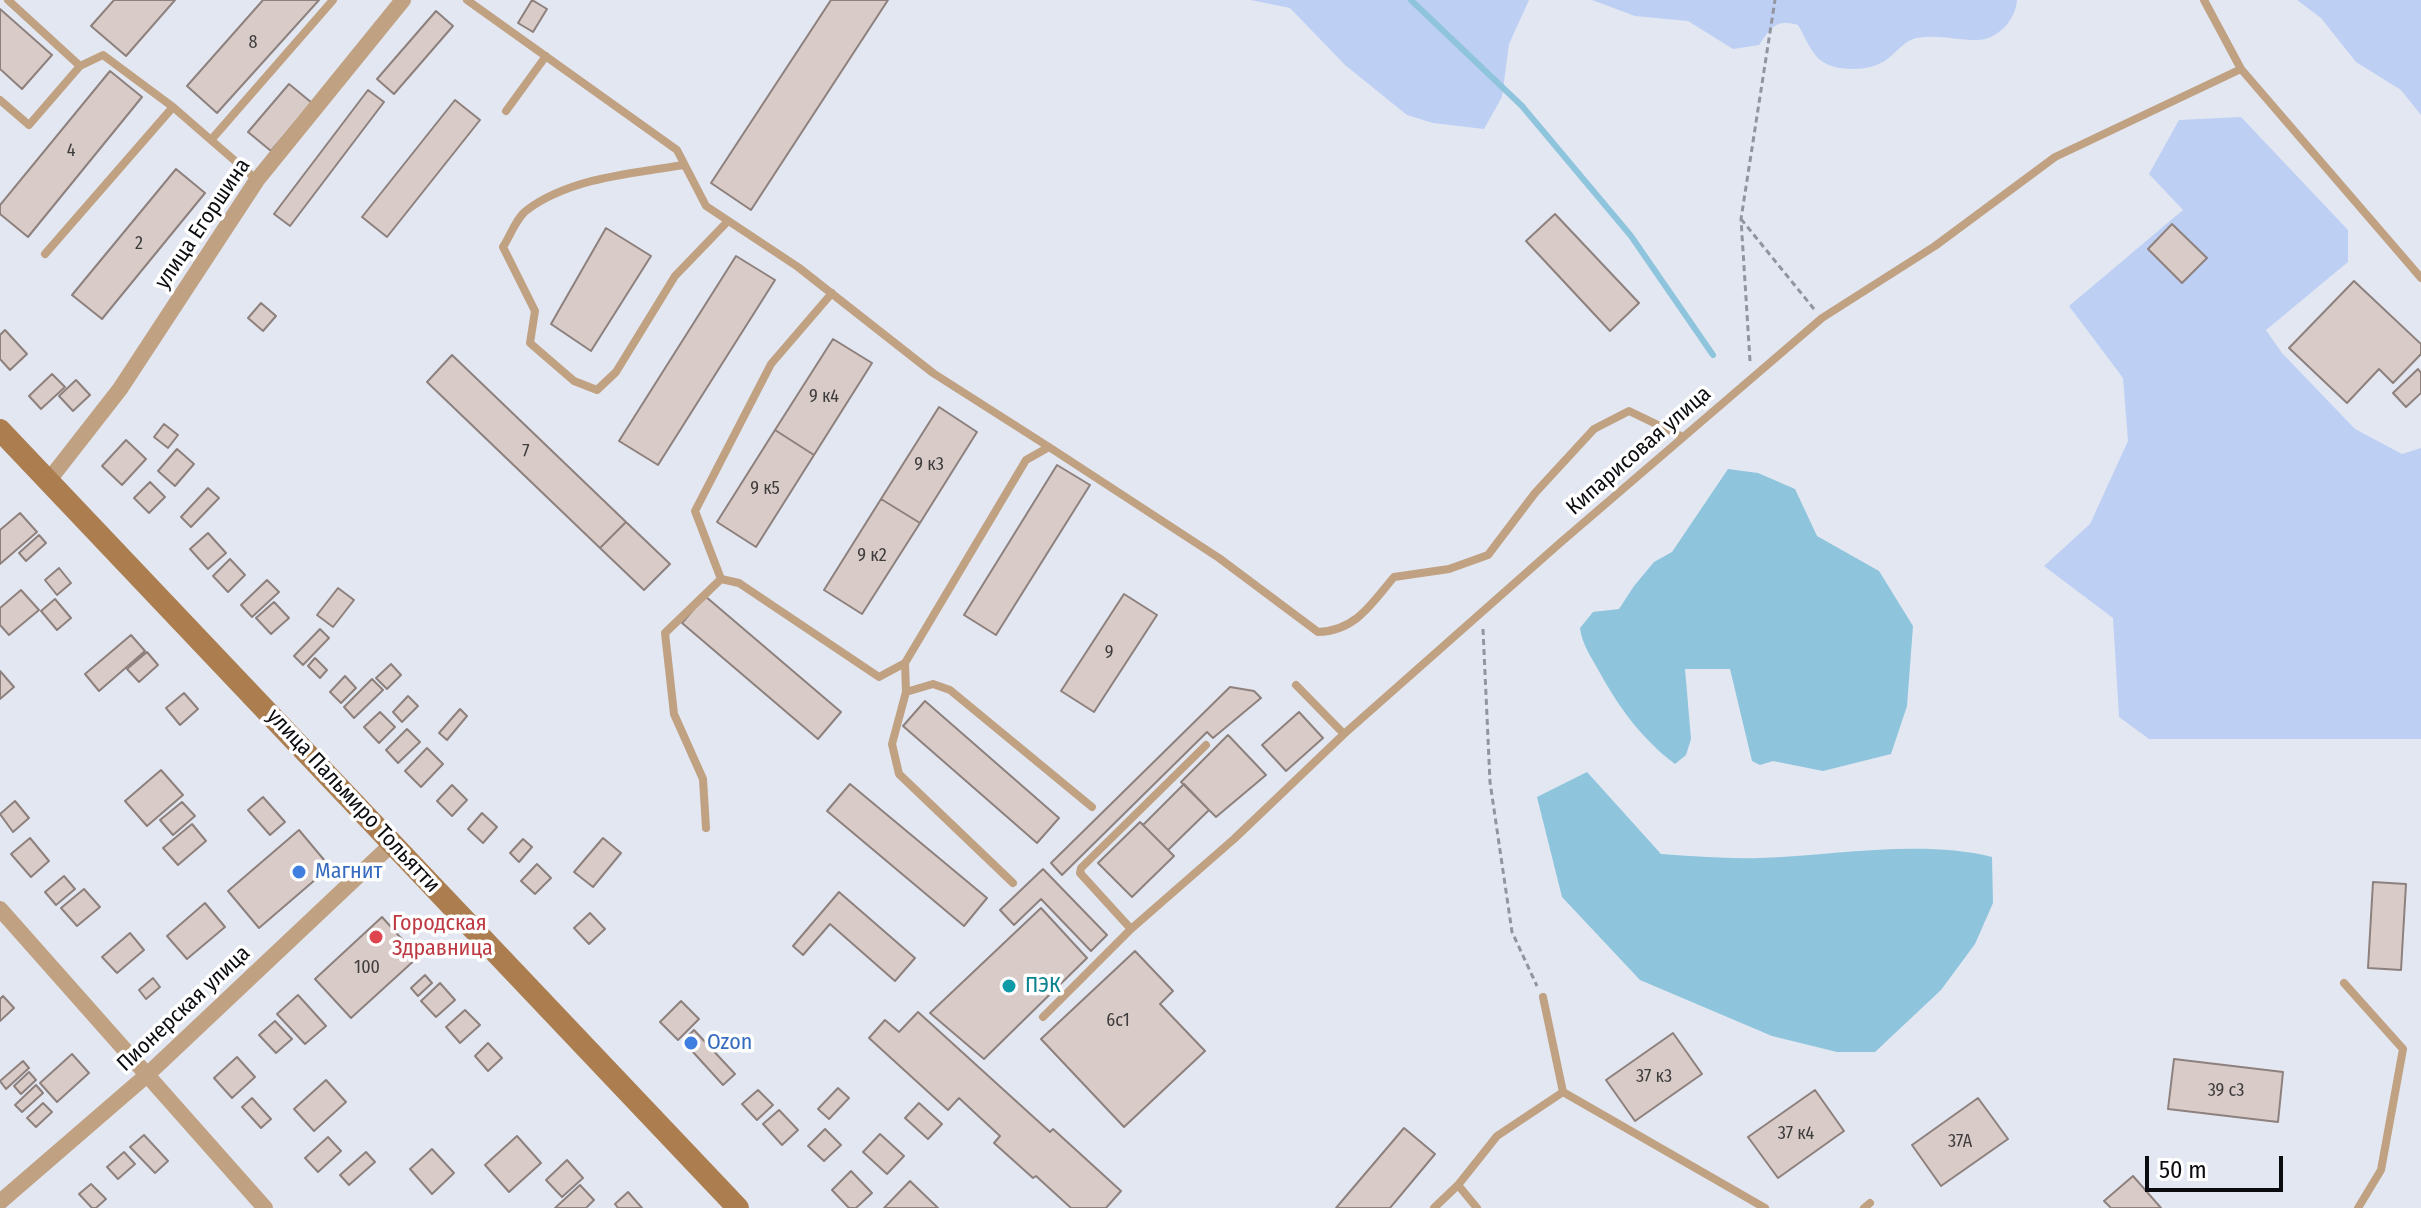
<!DOCTYPE html>
<meta charset="utf-8">
<style>
body{margin:0}
#map{position:relative;width:2421px;height:1208px;overflow:hidden;background:#e2e7f2;font-family:"Fira Sans Condensed",sans-serif}
canvas{display:block}
.scale{position:absolute;left:2145px;top:1156px;width:138px;height:36px;box-sizing:border-box;border:4px solid #0a0c0f;border-top:0;padding-left:10px;font-size:24px;line-height:28px;white-space:nowrap;color:#0a0c0f;-webkit-text-stroke:6px #fff;paint-order:stroke}
</style>
<div id="map">
<canvas width="2421" height="1208"></canvas>
<div class="scale">50 m</div>
</div>
<script>
const ctx = document.querySelector('canvas').getContext('2d');
ctx.lineJoin = 'round';
function fillPath(path, color) {
  ctx.fillStyle = color;
  ctx.fill(path, 'evenodd');
}
function stroke(path, color, width, dash) {
  ctx.strokeStyle = color;
  ctx.lineWidth = width;
  ctx.lineCap = dash ? 'butt' : 'round';
  ctx.setLineDash(dash || []);
  ctx.stroke(path);
}
function label(font, color, halo, rows, align = 'center') {
  ctx.font = font + ' "Fira Sans Condensed",sans-serif';
  ctx.lineWidth = 7;
  ctx.setLineDash([]);
  ctx.textBaseline = 'middle';
  ctx.strokeStyle = halo;
  ctx.fillStyle = color;
  for (const [text, x, y, turn = 0] of rows) {
    ctx.save();
    ctx.translate(x, y);
    ctx.rotate((+turn || 0) * Math.PI / 180);
    ctx.textAlign = isNaN(turn) ? turn : align;
    if (halo) ctx.strokeText(text, 0, 0);
    ctx.fillText(text, 0, 0);
    ctx.restore();
  }
}
fillPath(new Path2D(`
 M1251 0H1529L1509 44 1502 97 1484 129 1433 123 1407 115 1345 65 1290 8Z
 M1592 0H2017C2016 19 1998 40 1977 40 1955 40 1939 34 1916 38 1904 41 1896 53 1886 60 1870 72 1831 73 1817 57 1809 48 1804 35 1798 25 1775 19 1772 27 1759 45L1733 49 1688 21 1635 16Z
 M2297 0H2421V115L2401 90 2356 62 2321 18Z
 M2241 117 2348 230V262L2266 330 2282 353 2355 429 2402 454 2421 448V739H2149L2119 717 2113 618 2044 566 2090 524 2128 441 2123 378 2069 306 2183 210 2149 174 2179 120Z`), '#becff4');
fillPath(new Path2D(`
 M1728 469 1758 473 1795 489 1817 536 1879 571 1913 626 1907 706 1891 754 1823 771 1773 761 1760 765 1752 761 1730 669H1685L1691 739 1686 755 1675 764C1642 739 1620 709 1600 673 1592 658 1582 645 1580 628L1593 612 1619 609 1634 586 1654 562 1672 552Z
 M1587 772 1661 854C1693 856 1726 859 1759 858 1833 856 1920 839 1992 857L1993 903 1975 944 1941 990 1875 1052H1837L1772 1036 1640 980 1562 897 1537 797Z`), '#8fc4dd');
stroke(new Path2D(`
 M1411 0 1522 106 1631 236 1713 355`), '#8fc4dd', 6);
const building = new Path2D(`
 M114 0H175L126 56 91 26Z
 M263 0H319L217 113 187 86Z
 M532 0 547 9 533 32 518 23Z
 M831 0H888L751 210 711 183Z
 M0 9 52 55 22 89 0 69Z
 M436 11 453 26 394 94 377 79Z
 M110 71 142 97 28 237 0 214V205Z
 M289 84 312 103 271 151 248 132Z
 M368 90 384 102 290 226 274 214Z
 M455 100 480 120 387 237 362 217Z
 M176 169 205 193 102 319 72 295Z
 M1555 214 1639 303 1610 331 1526 241Z
 M2172 224 2207 258 2182 283 2148 249Z
 M606 228 651 256 591 351 551 324Z
 M736 256 775 280 658 465 619 441Z
 M2354 281 2421 344V354L2393 383 2379 369 2347 403 2289 348Z
 M261 303 276 316 263 331 248 318Z
 M5 330 27 354 10 370 0 359V335Z
 M833 339 872 363 814 455 775 430Z
 M452 355 626 522 600 548 427 382Z
 M2418 369 2421 373V393L2406 407 2393 393Z
 M52 374 65 387 41 409 29 396Z
 M76 380 90 395 73 411 59 396Z
 M939 407 977 432 920 523 881 499Z
 M164 424 178 435 168 448 154 437Z
 M775 430 814 455 756 547 717 522Z
 M126 440 146 459 122 485 102 466Z
 M177 449 194 464 175 486 158 471Z
 M1057 465 1090 485 996 635 964 615Z
 M150 482 165 497 149 513 134 498Z
 M208 488 219 498 191 527 181 517Z
 M881 499 920 523 862 614 824 590Z
 M20 513 37 532 0 564V530Z
 M626 522 670 564 644 590 600 548Z
 M208 533 226 553 208 569 190 549Z
 M39 535 46 543 26 561 19 553Z
 M230 559 245 575 228 592 213 576Z
 M59 568 71 583 57 595 45 580Z
 M267 580 279 592 252 617 241 605Z
 M338 588 354 600 333 627 317 615Z
 M21 590 39 610 9 635 0 625V608Z
 M1124 594 1157 615 1094 712 1061 691Z
 M705 596 841 712 818 739 682 623Z
 M55 599 71 618 57 630 41 611Z
 M274 602 289 618 271 634 256 618Z
 M320 629 329 638 303 665 294 656Z
 M131 635 145 651 99 691 85 674Z
 M147 652 158 665 139 682 127 669Z
 M315 658 327 670 320 678 308 666Z
 M391 664 401 675 387 689 376 678Z
 M0 671 14 687 0 699Z
 M345 676 356 688 341 703 330 692Z
 M372 679 383 690 354 718 344 707Z
 M1230 687 1254 691 1261 698 1213 738 1207 732 1062 875 1051 863Z
 M184 693 198 709 180 725 166 708Z
 M408 696 418 706 402 722 393 712Z
 M925 701 1059 818 1037 843 903 726Z
 M460 709 467 716 447 740 439 733Z
 M380 712 395 727 379 743 364 727Z
 M1299 712 1323 738 1286 771 1262 745Z
 M407 729 420 742 398 763 386 750Z
 M1228 735 1266 775 1216 817 1181 782Z
 M427 748 443 764 421 787 405 771Z
 M161 770 183 795 147 826 125 801Z
 M850 784 987 898 964 926 827 811Z
 M1184 784 1209 810 1168 850 1143 825Z
 M452 785 467 800 452 816 437 801Z
 M263 797 285 822 270 835 248 810Z
 M15 801 29 818 13 832 0 814Z
 M182 802 195 816 173 835 160 820Z
 M482 813 497 827 483 843 468 829Z
 M1140 822 1174 856 1132 897 1098 863Z
 M192 824 206 841 178 865 163 848Z
 M299 830 330 867 259 928 228 891Z
 M30 838 49 861 31 877 11 854Z
 M603 838 621 853 593 887 574 872Z
 M523 839 532 847 519 862 510 853Z
 M537 864 551 878 535 894 521 881Z
 M1043 869 1107 935 1091 951 1041 899 1014 925 1000 910Z
 M64 876 75 889 56 905 45 892Z
 M2373 882 2406 884 2401 970 2368 968Z
 M84 889 100 907 77 926 61 908Z
 M839 892 915 958 895 981 830 924 803 955 793 946Z
 M205 903 225 927 187 959 167 936Z
 M1041 908 1087 958 984 1059 930 1013Z
 M590 913 605 929 589 944 574 928Z
 M382 917 418 957 351 1018 315 979Z
 M130 933 144 950 117 973 102 957Z
 M1135 951 1173 991 1160 1004 1205 1051 1124 1127 1041 1039Z
 M425 975 432 983 418 996 411 988Z
 M153 978 160 987 146 999 139 990Z
 M440 983 455 1000 436 1017 421 1001Z
 M298 995 326 1026 305 1044 277 1014Z
 M3 996 14 1008 0 1021V999Z
 M681 1001 699 1019 678 1040 660 1022Z
 M465 1010 480 1025 460 1043 446 1027Z
 M918 1012 1050 1132 1053 1129 1121 1191 1106 1208H1071L1036 1176 1033 1178 994 1143 1000 1136 959 1098 948 1110 869 1038 885 1020 899 1032Z
 M275 1021 292 1039 276 1053 259 1035Z
 M694 1030 735 1074 723 1085 683 1041Z
 M1673 1033 1702 1074 1635 1121 1606 1080Z
 M488 1043 502 1058 488 1071 475 1056Z
 M72 1054 89 1073 57 1102 40 1083Z
 M237 1057 255 1077 232 1098 214 1078Z
 M2174 1059 2283 1072 2278 1122 2168 1109Z
 M23 1061 29 1068 6 1089 0 1081Z
 M29 1072 36 1080 21 1094 14 1086Z
 M326 1080 346 1102 314 1131 294 1109Z
 M36 1085 43 1093 22 1112 15 1105Z
 M838 1088 849 1098 829 1119 818 1109Z
 M758 1090 773 1105 757 1120 742 1104Z
 M1815 1090 1844 1131 1778 1178 1748 1137Z
 M252 1098 271 1119 261 1128 242 1107Z
 M1978 1098 2008 1139 1941 1186 1912 1145Z
 M43 1103 52 1112 36 1127 27 1118Z
 M919 1103 942 1124 928 1139 905 1118Z
 M779 1110 798 1130 782 1145 763 1124Z
 M1404 1128 1435 1154 1390 1208H1336Z
 M825 1129 841 1145 824 1161 808 1146Z
 M880 1134 904 1156 887 1174 863 1152Z
 M144 1135 168 1161 155 1173 130 1147Z
 M517 1136 541 1163 509 1192 485 1165Z
 M328 1137 341 1151 318 1172 305 1158Z
 M432 1149 454 1173 432 1194 410 1169Z
 M124 1152 135 1164 118 1179 107 1167Z
 M366 1152 375 1162 349 1185 340 1175Z
 M567 1160 583 1178 562 1197 546 1180Z
 M851 1171 872 1193 856 1208H849L832 1190Z
 M2133 1176 2161 1208H2111L2104 1201Z
 M910 1181 938 1208H884Z
 M91 1184 106 1199 96 1208H92L79 1194Z
 M580 1185 594 1200 586 1208H555Z
 M628 1192 642 1208H618L615 1204Z`);
fillPath(building, '#d9ccc8');
stroke(building, '#8d807d', 2);
stroke(new Path2D(`
 M1741 219 1814 309
 M1750 361 1741 219 1775 0
 M1483 629 1490 782 1512 932 1537 986`), '#91959d', 3, [6, 4]);
stroke(new Path2D(`
 M8 0 80 66 103 55 173 107
 M467 0 677 150 706 206 798 267 933 373 1049 447
 M2204 0 2241 69 2421 278
 M0 100 29 125 80 66
 M506 111 546 56
 M211 140 333 0
 M684 165C633 173 570 178 527 210 517 217 510 236 503 247L535 311 530 343 574 381 597 390 616 372 675 276 728 221
 M45 254 173 107 257 180
 M721 579 695 511 771 364 832 293
 M905 663 906 692 892 744 899 774 1013 883
 M1296 685 1344 734
 M906 692 933 684 950 690 1092 807
 M706 828 703 779 674 714 665 633 721 579 739 583 879 677 905 663 1026 460 1049 447 1219 558 1318 632C1356 631 1372 603 1394 577L1449 569 1488 555 1535 493 1594 429 1629 411 1683 437
 M1131 929 1080 873 1081 868 1206 745
 M2344 983 2403 1049 2381 1170 2358 1208
 M1543 997 1563 1092
 M1043 1017 1131 929 1234 839 1344 734 1560 543 1822 318 1935 246 2055 157 2241 69
 M1563 1092 1765 1208
 M1458 1185 1477 1208
 M1434 1208 1458 1185 1497 1136 1563 1092
 M1864 1208 1870 1203`), '#c0a182', 8);
stroke(new Path2D(`
 M49 480 120 389 257 180 403 0
 M0 909 265 1208
 M0 1202 147 1075 393 843`), '#c0a182', 16);
stroke(new Path2D(`
 M0 430 738 1208`), '#ac7e4f', 22);
for (const [x, y, r, color] of [
 [299,872,8,"#3f7fe0"],
 [376,937,8,"#e0444e"],
 [1009,986,8,"#0f9aa8"],
 [691,1043,8,"#3f7fe0"]
]) {
  const dot = new Path2D();
  dot.arc(x, y, r, 0, 2 * Math.PI);
  ctx.fillStyle = color;
  ctx.fill(dot);
  stroke(dot, '#fff', 3);
}
label('18px', '#3e3c3d', null, [
 ["8",253,43],
 ["4",71,151],
 ["2",139,244],
 ["9 к4",824,397],
 ["7",526,452],
 ["9 к3",929,465],
 ["9 к5",765,489],
 ["9 к2",872,556],
 ["9",1109,653],
 ["100",367,968],
 ["6с1",1118,1021],
 ["37 к3",1654,1077],
 ["39 с3",2226,1091],
 ["37 к4",1796,1134],
 ["37А",1960,1142]
]);
label('22px', '#0a0c0f', '#fff', [
 ["улица Егоршина",203,224,-56],
 ["Кипарисовая улица",1639,451,-41],
 ["улица Пальмиро Тольятти",353,801,47],
 ["Пионерская улица",184,1009,-43]
]);
label('22px', '#366cbe', '#fff', [
 ["Магнит",315,872],
 ["Ozon",707,1043]
], 'left');
label('22px', '#be3a42', '#fff', [
 ["Городская",392,924],
 ["Здравница",392,949]
], 'left');
label('22px', '#0d838f', '#fff', [
 ["ПЭК",1025,986]
], 'left');
</script>
